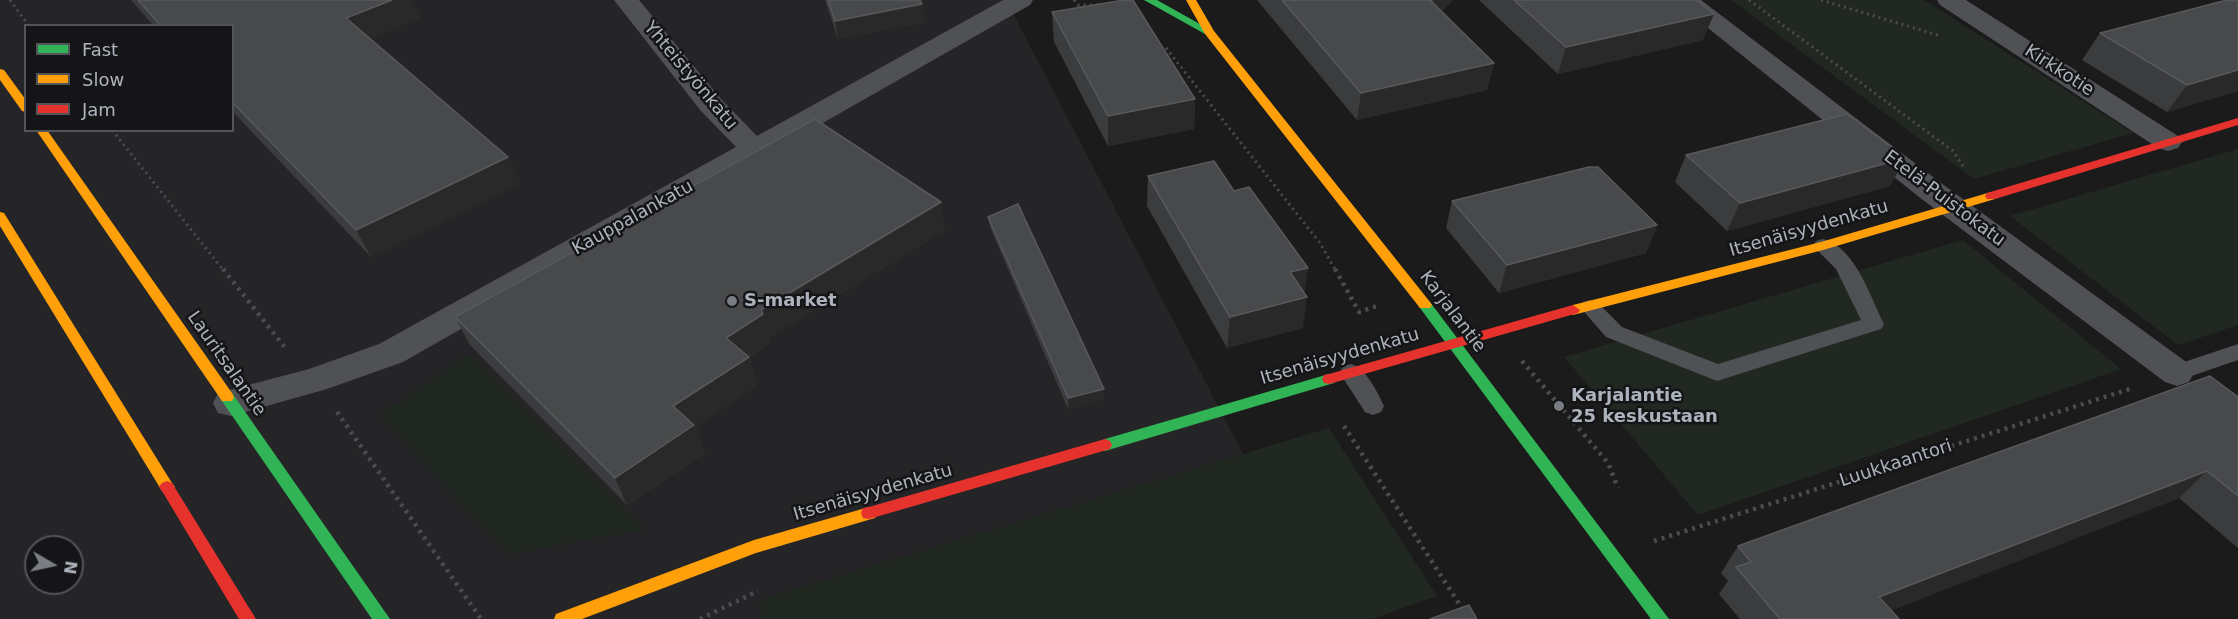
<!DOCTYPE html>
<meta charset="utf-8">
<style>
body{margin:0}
#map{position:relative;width:2238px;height:619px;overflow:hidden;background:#1b1b1b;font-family:"DejaVu Sans",sans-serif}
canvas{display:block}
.legend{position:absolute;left:24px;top:24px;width:210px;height:108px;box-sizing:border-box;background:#151517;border:2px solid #515459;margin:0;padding:8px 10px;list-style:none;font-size:18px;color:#acb3bc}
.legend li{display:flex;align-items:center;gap:12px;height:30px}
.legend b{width:30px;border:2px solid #515459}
.north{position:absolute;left:24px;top:535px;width:60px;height:60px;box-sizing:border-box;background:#151517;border:2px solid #515459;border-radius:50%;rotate:99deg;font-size:16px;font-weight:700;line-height:24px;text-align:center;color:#acb3bc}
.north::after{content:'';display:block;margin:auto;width:21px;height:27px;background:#797e84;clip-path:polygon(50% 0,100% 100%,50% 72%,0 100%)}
</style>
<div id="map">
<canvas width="2238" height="619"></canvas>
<ul class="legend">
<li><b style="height:8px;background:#30b455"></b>Fast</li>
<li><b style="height:8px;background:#ff9f0a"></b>Slow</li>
<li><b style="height:8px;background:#e5322d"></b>Jam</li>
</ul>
<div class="north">N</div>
</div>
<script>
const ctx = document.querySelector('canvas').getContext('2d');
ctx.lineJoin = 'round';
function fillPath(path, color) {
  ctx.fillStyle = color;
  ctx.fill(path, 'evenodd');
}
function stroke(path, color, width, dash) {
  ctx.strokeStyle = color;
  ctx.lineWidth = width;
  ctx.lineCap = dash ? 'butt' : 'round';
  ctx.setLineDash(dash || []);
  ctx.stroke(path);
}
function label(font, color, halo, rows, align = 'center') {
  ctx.font = font + ' "DejaVu Sans",sans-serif';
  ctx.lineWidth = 5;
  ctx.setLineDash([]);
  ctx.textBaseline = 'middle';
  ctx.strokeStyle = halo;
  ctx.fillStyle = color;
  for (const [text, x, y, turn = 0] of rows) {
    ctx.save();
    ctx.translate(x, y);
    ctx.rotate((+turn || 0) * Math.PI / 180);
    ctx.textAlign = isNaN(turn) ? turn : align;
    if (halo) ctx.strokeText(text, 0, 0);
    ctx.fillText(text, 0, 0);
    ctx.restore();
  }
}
fillPath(new Path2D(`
 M0 0H1006L1243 454 760 600 763 619H0ZM26 26H232V130H26ZM36 547H72V583H36Z`), '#252527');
fillPath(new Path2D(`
 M1731 0H1924L2133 133 1974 179Z
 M2238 149V325L2178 345 2010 216Z
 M1963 240 2121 369 1698 515 1564 357Z
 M469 354 646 529 509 554 379 415Z
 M1329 428 1437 596 1372 619H763L759 600Z`), '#202821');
stroke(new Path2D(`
 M10 0 29 26
 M1074 0 1078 5H1098
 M1749 0 1953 151 1965 169
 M1821 0 1941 36
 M1166 48 1320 243 1336 271
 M112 130 224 271`), '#4b4c4f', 3, [2, 4]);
stroke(new Path2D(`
 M223 269 287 350
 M1335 269 1359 312 1377 306
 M1522 361 1608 463 1618 488
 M337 412 481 619
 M1344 426 1469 619
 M1654 541 2133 388
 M700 619 758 591`), '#4b4c4f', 4.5, [3, 5]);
fillPath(new Path2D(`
 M1823 239C1856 248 1870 297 1884 324L1881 329 1717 381 1606 337 1580 307 1583 302 1590 300 1597 302 1622 327 1718 364 1861 320 1836 269 1813 246 1816 241Z
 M2238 344V360L2177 381 2169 379 2166 373 2169 367Z
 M1351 364C1366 368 1377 392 1384 406L1381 412 1373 415 1365 412 1343 378 1340 372 1343 366Z`), '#4f5154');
fillPath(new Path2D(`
 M614 0H639L721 99 757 136 1003 0H1033L1030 5 403 362 327 389 231 416 218 413 213 403 218 393 309 369 379 344 736 147 701 111Z
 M1673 0H1701L1941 183 2189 364 2194 373 2189 382 2177 386 2165 382 1919 197Z
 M1937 0H1966L2178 136 2182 142 2178 148 2168 151 2158 148 1940 5Z`), '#4f5154');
fillPath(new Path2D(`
 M1144 0H1157L1214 32 1213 34H1205Z
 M1425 300 1430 302 1669 619H1651L1420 308 1418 305 1420 302Z
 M1329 374 1334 375 1336 379 1334 383 1105 451 1100 449 1098 445 1100 441 1105 439Z
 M227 392 232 393 390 619H372L222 401 220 397 222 393Z`), '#30b455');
fillPath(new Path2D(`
 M1186 0H1196L1214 31 1430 302 1432 305 1430 308H1420L1205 34Z
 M0 69 4 70 26 100V112L22 111 0 80Z
 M36 130H47L232 393 234 397 232 401H222Z
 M1991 192 1997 196 1995 199 1823 250 1573 315 1566 310 1573 305 1821 242Z
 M0 212 4 213 172 483 175 487 172 491 167 493 162 491 0 226Z
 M869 507 875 508 877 513 875 518 756 553 582 619H554L556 614 754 540Z`), '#ff9f0a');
fillPath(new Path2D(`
 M2238 118V125L1995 199H1987L1985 196 1987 193Z
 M1573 305 1580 310 1578 313 1329 384 1324 383 1322 379 1324 375 1329 374Z
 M1105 439 1110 441 1112 445 1110 449 869 519 863 518 861 513 863 508 869 507Z
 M167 481 172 483 256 619H239L162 491 159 487 162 483Z`), '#e5322d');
fillPath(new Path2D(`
 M131 0H412L421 18 370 38 508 157 520 183 371 257 232 111V26H154Z
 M825 0H920L922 4 924 22 838 39Z
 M1257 0H1453L1441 12 1494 63 1487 90 1357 120Z
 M1479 0H1696L1703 40 1558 74Z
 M2238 0V91L2167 112 2082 60 2100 33Z
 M1052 12 1195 99 1194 129 1108 146 1054 42Z
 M1686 155 1890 186 1727 231 1675 182Z
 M1148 176 1234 191 1308 268 1304 293 1303 328 1227 348 1147 206Z
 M1452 201 1657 225 1646 253 1499 293 1446 228Z
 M988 217 1104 399 1068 409 990 227Z
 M945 230 770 337 771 342 749 357 757 385 695 427 705 453 627 505 470 345 455 317Z
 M2238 397V548L2179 498 1892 610 1899 619H1740L1719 594 1728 581 1721 573 1738 546Z`), '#3b3c3d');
fillPath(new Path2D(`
 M392 0H412L421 18 358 43 346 18Z
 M1432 0H1453L1426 28 1431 1Z
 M922 4 924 22 838 39 835 21Z
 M1714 14 1703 40 1558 74 1566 47Z
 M1494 63 1487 90 1357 120 1361 93Z
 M2238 70V91L2167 112 2187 85Z
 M1195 99 1194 129 1108 146V116Z
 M508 157 520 183 371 257 356 230Z
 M1906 158 1890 186 1727 231 1740 203Z
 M941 202 945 230 770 337 771 342 735 366 726 338 761 310Z
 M1657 225 1646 253 1499 293 1507 265Z
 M1308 268 1303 298 1307 297 1303 328 1227 348 1230 317 1290 272Z
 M749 357 757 385 695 427 705 453 627 505 615 478 673 406Z
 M1104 389V399L1068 409V398Z
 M2207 471 2179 498 1870 619 1879 597Z`), '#292929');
const building = new Path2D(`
 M138 0H392L346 18 508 157 356 230 232 102V26H161Z
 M828 0H920L922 4 835 21Z
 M1124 0H1133L1195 99 1108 116 1052 12Z
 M1282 0H1432L1431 1 1494 63 1361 93Z
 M1514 0H1696L1714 14 1566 47Z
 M2227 0H2238V70L2187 85 2100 33Z
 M1847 114 1906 158 1740 203 1686 155Z
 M815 119 941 202 761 310 763 314 726 338 749 357 673 406 694 425 615 478 455 317Z
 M1214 161 1234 191 1249 187 1308 268 1290 272 1307 297 1230 317 1148 176Z
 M1589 167H1598L1657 225 1507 265 1452 201Z
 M1018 204 1104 389 1068 398 988 217Z
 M2210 376 2238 397V496L2207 471 1879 597 1899 619H1780L1736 567 1751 562 1738 546Z
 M1469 605 1477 619H1430Z`);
fillPath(building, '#48494a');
stroke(building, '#57595c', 1.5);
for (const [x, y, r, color] of [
 [732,301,6,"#797e84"],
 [1559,406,6,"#797e84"]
]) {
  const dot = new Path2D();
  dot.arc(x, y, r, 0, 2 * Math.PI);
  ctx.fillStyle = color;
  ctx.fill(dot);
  stroke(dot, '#151517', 2);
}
label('18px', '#acb3bc', '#151517', [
 ["Kirkkotie",2059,71,33],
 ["Yhteistyönkatu",690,76,50],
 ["Etelä-Puistokatu",1944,199,37],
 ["Kauppalankatu",633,218,-29],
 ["Itsenäisyydenkatu",1809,229,-16],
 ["Karjalantie",1452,312,53],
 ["Itsenäisyydenkatu",1340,357,-16],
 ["Lauritsalantie",226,364,55],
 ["Luukkaantori",1896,464,-18],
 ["Itsenäisyydenkatu",873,493,-16]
]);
label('bold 18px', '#acb3bc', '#151517', [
 ["S-market",744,301],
 ["Karjalantie",1571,396],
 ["25 keskustaan",1571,417]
], 'left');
</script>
